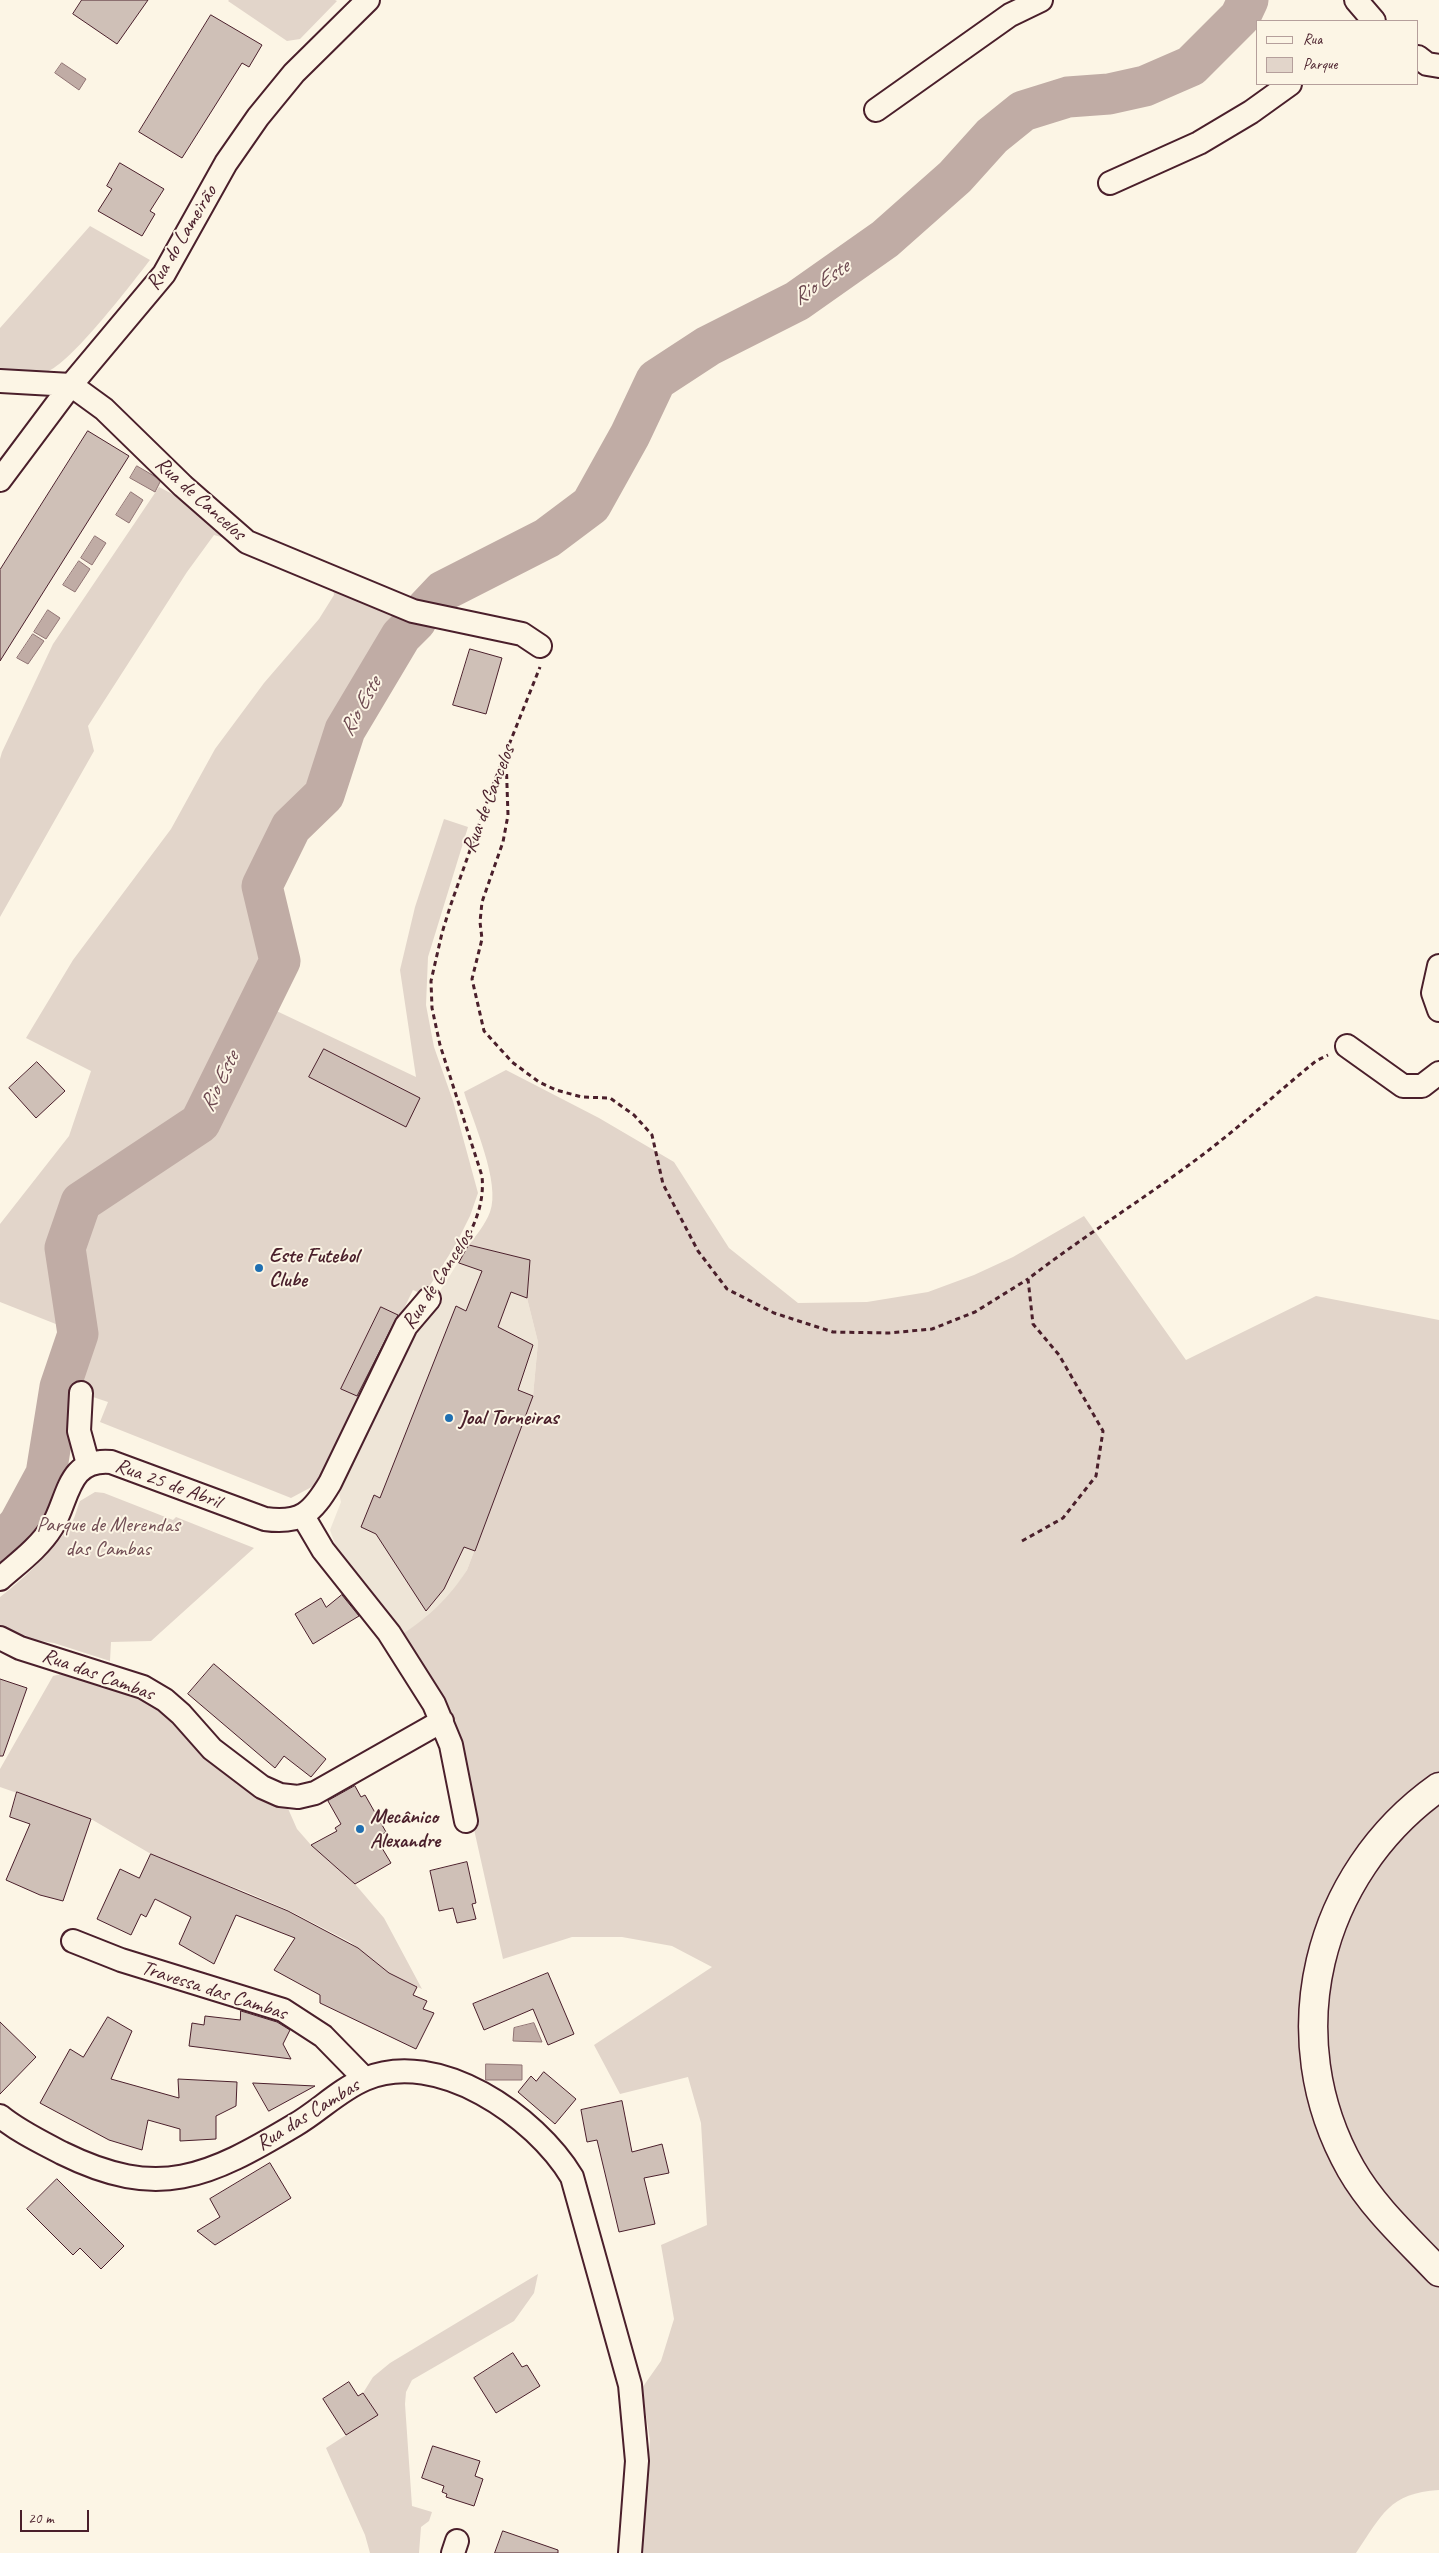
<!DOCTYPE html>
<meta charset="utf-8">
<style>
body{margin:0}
#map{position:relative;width:1439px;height:2553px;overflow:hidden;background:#fcf5e5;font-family:Caveat,sans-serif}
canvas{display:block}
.legend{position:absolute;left:1256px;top:20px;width:162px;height:65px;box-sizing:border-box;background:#fcf5e5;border:1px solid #b59f9b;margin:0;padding:6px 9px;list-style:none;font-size:15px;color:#4a1f2b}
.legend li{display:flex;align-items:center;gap:10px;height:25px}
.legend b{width:25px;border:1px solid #b59f9b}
.scale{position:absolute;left:20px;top:2510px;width:69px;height:22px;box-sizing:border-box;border:2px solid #4a1f2b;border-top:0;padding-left:6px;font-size:15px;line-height:18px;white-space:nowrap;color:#4a1f2b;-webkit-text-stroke:4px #fcf5e5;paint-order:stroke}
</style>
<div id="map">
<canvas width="1439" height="2553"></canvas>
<ul class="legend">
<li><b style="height:6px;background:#fcf5e5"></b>Rua</li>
<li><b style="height:14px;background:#e2d5ca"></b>Parque</li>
</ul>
<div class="scale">20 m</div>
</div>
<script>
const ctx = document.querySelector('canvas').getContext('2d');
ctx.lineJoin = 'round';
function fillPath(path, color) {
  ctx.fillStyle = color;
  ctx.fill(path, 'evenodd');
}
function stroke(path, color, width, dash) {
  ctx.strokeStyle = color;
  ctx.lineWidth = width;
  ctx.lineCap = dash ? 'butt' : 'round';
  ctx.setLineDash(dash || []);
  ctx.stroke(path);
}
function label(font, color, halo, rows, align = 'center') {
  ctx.font = font + ' Caveat,sans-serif';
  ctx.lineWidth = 4;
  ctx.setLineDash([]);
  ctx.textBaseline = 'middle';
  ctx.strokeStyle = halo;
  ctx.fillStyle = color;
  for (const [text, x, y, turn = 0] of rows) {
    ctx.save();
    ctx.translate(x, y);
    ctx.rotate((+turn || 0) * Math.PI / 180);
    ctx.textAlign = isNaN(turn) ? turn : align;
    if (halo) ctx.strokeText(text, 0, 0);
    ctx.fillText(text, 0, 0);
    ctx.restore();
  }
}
fillPath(new Path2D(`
 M469 1245 530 1260 527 1298 538 1342 533 1396 467 1570 453 1592 429 1617 401 1635 346 1565 336 1547 330 1530 341 1502 338 1489 408 1342Z`), '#eee5d7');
fillPath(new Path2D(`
 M229 0H335L337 1 300 39 287 41 228 1Z
 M90 226 150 260C132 283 70 365 46 372 32 376 14 369 0 369V328Z
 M159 487 184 500 232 540 214 535 187 572 88 726 94 751 0 917V759L2 752 53 644Z
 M332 584 407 613 343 716 317 790 288 819 255 882 270 961 194 1118 79 1194 58 1246 71 1330 0 1302V1224L69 1136 91 1071 26 1038 73 960 171 829 215 749 264 683 319 619 334 595Z
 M444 819 468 827 428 957 426 1005 434 1047 453 1101 478 1193 470 1216 456 1244 424 1295 413 1290 319 1483 291 1498 100 1422 108 1402 69 1389 84 1334 75 1247 93 1205 207 1126 266 1006 416 1077 400 970 415 907Z
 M506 1070 599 1118 674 1162 729 1248 798 1303 867 1302 928 1292 974 1275 1013 1257 1084 1216 1186 1360 1316 1296 1439 1320V2490C1389 2493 1382 2515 1356 2553H640L650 2441 642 2388 661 2361 674 2319 661 2245 707 2225 701 2123 688 2077 620 2094 594 2045 712 1967 672 1946 622 1937H572L503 1959 473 1825 461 1745 450 1712 434 1683 401 1635C430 1616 448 1599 467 1570L533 1396 538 1342 527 1298 530 1260 469 1245C477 1234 485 1225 490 1212 501 1183 473 1122 464 1092Z
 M95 1492 104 1493 173 1520 176 1517 254 1548 151 1641 111 1642 110 1661 54 1643 29 1639 0 1627V1597C26 1577 54 1550 72 1522 76 1516 77 1507 80 1501Z
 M65 1673 96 1679 159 1706 251 1793 286 1804 297 1829 311 1845 355 1884 384 1918 422 1989 389 1973 350 1942 288 1910 244 1891 186 1870 151 1854 91 1819 0 1787V1769L53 1676Z
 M538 2274 534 2293 514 2321 412 2380 406 2392 405 2404 412 2506 432 2512 429 2521 421 2527 419 2553H370L365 2535 326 2448 377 2415 363 2393 373 2377 390 2363Z`), '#e2d5ca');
const water = new Path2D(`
 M62 63 86 79 79 90 55 73Z
 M137 466 161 480 155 492 130 478Z
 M131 492 143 500 129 523 116 515Z
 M95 536 106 543 92 565 81 558Z
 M79 561 90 569 75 592 63 585Z
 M48 610 60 618 46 639 34 632Z
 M33 634 44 641 28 664 17 658Z
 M534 2023 542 2042 513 2041 514 2028Z
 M486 2064 522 2065V2080H486Z`);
fillPath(water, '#c0aca5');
stroke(water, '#917474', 1);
stroke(new Path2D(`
 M426 609 443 591 547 538 591 505 630 435 656 380 708 346 797 301 885 239 955 177 992 136 1023 111 1068 97 1109 94 1145 86 1191 66 1240 17 1248 0
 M0 1545 19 1524 46 1474 60 1387 78 1334 65 1248 81 1202 200 1123 280 961 262 886 291 827 324 795 345 730 401 636 416 621`), '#c0aca5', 41);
const building = new Path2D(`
 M82 0H148L117 44 73 14Z
 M211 15 262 45 249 67 242 63 182 158 139 132Z
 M120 163 164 189 150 211 155 214 142 236 98 211 112 189 107 186Z
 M88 431 129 456 0 661V570Z
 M470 649 502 658 486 714 453 705Z
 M324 1049 420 1098 406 1127 309 1077Z
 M37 1062 65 1091 36 1118 9 1088Z
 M469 1245 530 1260 527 1298 511 1292 498 1327 533 1345 518 1390 533 1396 475 1551 464 1547 444 1589 426 1611 376 1534 361 1527 374 1495 380 1498 456 1306 466 1311 482 1271 459 1263Z
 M381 1307 398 1315 357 1396 341 1389Z
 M342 1595 359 1616 313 1644 295 1614 321 1598 326 1607Z
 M214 1664 326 1759 311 1777 284 1756 275 1768 188 1694Z
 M0 1679 27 1688 3 1756H0Z
 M355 1786 361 1797 365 1795 386 1832 376 1838 391 1863 355 1884 311 1845 337 1831 335 1828 341 1824 328 1801Z
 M17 1792 91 1819 63 1901 40 1895 6 1880 30 1824 10 1817Z
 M151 1854 288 1911 358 1948 389 1973 417 1987 413 1995 427 2001 423 2009 434 2013 416 2049 320 2003V1995L274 1970 295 1938 236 1915 214 1964 179 1944 191 1917 155 1899 146 1917 141 1914 131 1935 97 1919 120 1869 139 1878Z
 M467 1862 476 1903 472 1904 476 1919 457 1923 453 1908 439 1911 430 1871Z
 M548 1973 574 2034 548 2045 533 2009 484 2030 473 2004Z
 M241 2011 277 2022 290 2030 283 2044 291 2059 189 2046 192 2023 204 2025 205 2016 240 2020Z
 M108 2017 132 2031 111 2079 179 2098 178 2079 237 2082 236 2106 216 2116V2139L180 2141V2129L148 2120 142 2150 109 2140 40 2103 70 2049 83 2057Z
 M0 2022 36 2057 0 2094Z
 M544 2072 576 2099 555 2124 518 2092 531 2076 536 2081Z
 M253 2083 315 2086 269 2111Z
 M622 2101 632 2152 662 2144 669 2173 644 2178 655 2224 619 2232 597 2140 587 2142 581 2110Z
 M270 2163 291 2198 215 2245 197 2231 220 2217 210 2199Z
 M57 2179 124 2246 101 2269 80 2248 73 2255 27 2209Z
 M513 2353 522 2367 527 2365 540 2386 496 2413 474 2378Z
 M349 2382 358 2396 363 2393 378 2415 346 2435 323 2399Z
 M433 2446 480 2461 475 2476 483 2479 474 2506 446 2497 447 2494 442 2492 444 2486 422 2478Z
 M503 2531 558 2550V2553H495Z`);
fillPath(building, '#cfc0b7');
stroke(building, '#4a1f2b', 1);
const minor = new Path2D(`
 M1356 0 1374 21
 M1418 57 1427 64 1439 66
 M876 110 1010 15 1041 0
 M1110 183 1199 143 1251 112 1290 84
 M0 381 71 385 104 409 183 486 247 542 413 611 522 634 540 646
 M0 480 71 385 164 274 226 163 258 117 294 73 368 0
 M1439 966 1433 993 1439 1010
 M1347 1046 1403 1086H1422L1439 1073
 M81 1393 79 1431 88 1464
 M303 1516 323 1550 389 1633 434 1704 451 1745 466 1821
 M0 1579C18 1563 39 1548 52 1527 69 1499 67 1458 111 1462L265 1519C301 1524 312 1513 330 1483L406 1326 429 1299
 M0 1638 20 1648 143 1687 165 1700 181 1714 212 1749 262 1787 280 1795 298 1797 315 1793 442 1721
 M73 1941 121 1960 283 2010 323 2036 365 2079
 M0 2116C18 2131 41 2142 62 2153 159 2201 208 2177 295 2125 319 2111 339 2090 365 2079 438 2048 535 2116 572 2177L630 2385 637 2461 630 2553
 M453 2553 457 2541`);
const major = new Path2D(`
 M1439 1787C1316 1874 1276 2037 1351 2169 1374 2209 1408 2239 1439 2272`);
stroke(minor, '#4a1f2b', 26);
stroke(major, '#4a1f2b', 31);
stroke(new Path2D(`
 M506 756 508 815 503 842 482 902 480 922 482 939 472 979 484 1031 512 1062 539 1082 556 1090 582 1097 610 1098 634 1115 652 1135 663 1184 698 1251 727 1289 774 1313 833 1332 889 1333 932 1329 975 1312 1028 1279
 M441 1281C461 1248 486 1217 482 1176L440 1045 432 1008 431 981 442 933 450 907 493 785 540 667
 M1022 1541 1063 1518 1096 1476 1103 1431 1059 1355 1033 1324 1028 1279C1085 1235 1147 1197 1205 1153 1243 1124 1279 1091 1316 1061L1328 1055`), '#4a1f2b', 3, [5, 4]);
stroke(minor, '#fcf5e5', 22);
stroke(major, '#fcf5e5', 28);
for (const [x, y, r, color] of [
 [259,1268,5,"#1f6fb2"],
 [449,1418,5,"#1f6fb2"],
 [360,1829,5,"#1f6fb2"]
]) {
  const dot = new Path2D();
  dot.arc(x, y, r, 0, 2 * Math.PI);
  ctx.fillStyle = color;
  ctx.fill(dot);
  stroke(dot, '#fcf5e5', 2);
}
label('21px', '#4a1f2b', '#fcf5e5', [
 ["Rua do Lameirão",182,238,-59],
 ["Rua de Cancelos",200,499,42],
 ["Rua de Cancelos",489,799,-69],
 ["Rua de Cancelos",438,1280,-57],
 ["Rua 25 de Abril",168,1484,20],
 ["Rua das Cambas",98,1675,20],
 ["Travessa das Cambas",214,1991,18],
 ["Rua das Cambas",308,2115,-32]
]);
label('bold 21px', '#4a1f2b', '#fcf5e5', [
 ["Este Futebol",269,1256],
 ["Clube",269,1280],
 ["Joal Torneiras",459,1418],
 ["Mecânico",370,1817],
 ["Alexandre",370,1841]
], 'left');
label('21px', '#704c53', '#fcf5e5', [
 ["Parque de Merendas",108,1525],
 ["das Cambas",108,1549]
]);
label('italic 22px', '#6d4950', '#fcf5e5', [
 ["Rio Este",821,283,-34],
 ["Rio Este",361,707,-61],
 ["Rio Este",220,1082,-64]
]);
</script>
